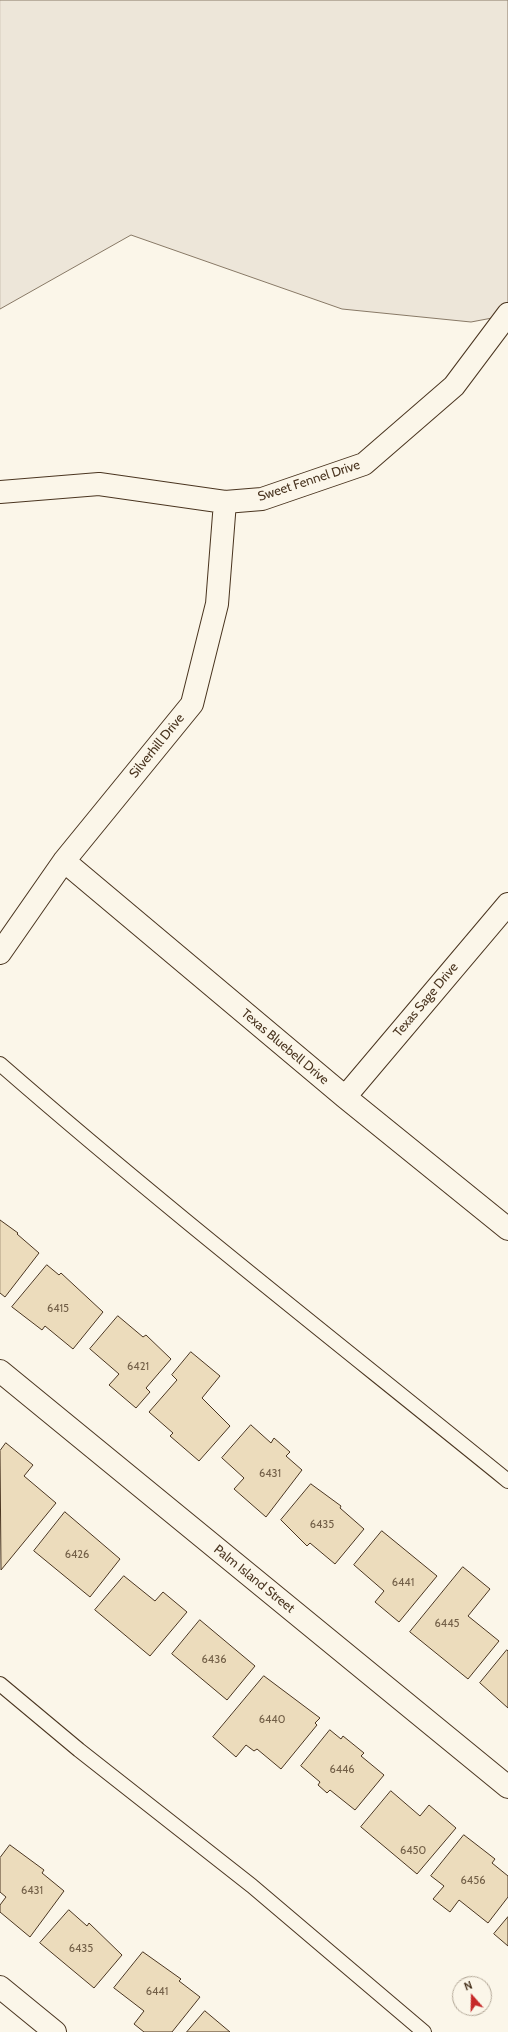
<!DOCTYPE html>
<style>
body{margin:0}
#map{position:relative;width:508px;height:2032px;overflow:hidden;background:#fbf6e9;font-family:Cabin,sans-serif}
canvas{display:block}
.north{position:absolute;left:452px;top:1976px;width:40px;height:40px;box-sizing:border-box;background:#fbf6e9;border:1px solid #b4a999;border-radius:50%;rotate:340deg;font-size:11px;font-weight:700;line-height:16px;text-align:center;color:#4a3520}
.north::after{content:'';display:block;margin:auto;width:14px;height:18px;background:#c62828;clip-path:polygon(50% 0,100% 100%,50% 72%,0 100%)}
</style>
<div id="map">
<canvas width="508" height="2032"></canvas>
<div class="north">N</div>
</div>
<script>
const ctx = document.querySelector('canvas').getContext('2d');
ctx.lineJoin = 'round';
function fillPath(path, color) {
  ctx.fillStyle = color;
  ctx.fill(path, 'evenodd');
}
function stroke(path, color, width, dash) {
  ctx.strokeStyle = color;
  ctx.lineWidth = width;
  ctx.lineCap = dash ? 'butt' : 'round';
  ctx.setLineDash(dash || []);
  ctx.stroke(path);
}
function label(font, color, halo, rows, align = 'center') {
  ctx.font = font + ' Cabin,sans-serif';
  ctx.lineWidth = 3;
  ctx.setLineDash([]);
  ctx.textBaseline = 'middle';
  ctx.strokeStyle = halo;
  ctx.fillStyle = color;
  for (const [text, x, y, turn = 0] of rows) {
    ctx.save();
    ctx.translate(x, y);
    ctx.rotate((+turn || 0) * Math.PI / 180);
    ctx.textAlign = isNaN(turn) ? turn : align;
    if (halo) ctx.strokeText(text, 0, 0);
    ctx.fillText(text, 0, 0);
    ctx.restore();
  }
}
const green = new Path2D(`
 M0 0H508V315L471 322 342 309 131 235 0 309Z`);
fillPath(green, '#ede6d9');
stroke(green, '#887966', 1);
const building = new Path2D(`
 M0 1220 18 1233 17 1234 39 1253 5 1297 0 1293Z
 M47 1265 59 1275 61 1273 103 1312 73 1349 45 1326 42 1330 12 1307Z
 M118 1316 143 1337 146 1335 171 1359 146 1388 150 1392 136 1408 109 1385 119 1374 90 1349Z
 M191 1352 220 1376 202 1398 230 1426 199 1461 170 1436 173 1433 149 1412 177 1380 172 1375Z
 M251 1425 271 1443 274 1438 290 1452 286 1456 302 1470 266 1517 234 1489 244 1478 222 1458Z
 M6 1443 33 1465 24 1476 56 1503 1 1570 0 1451Z
 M311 1484 341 1506 340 1508 364 1529 335 1564 310 1543 307 1546 281 1520Z
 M65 1512 120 1559 90 1597 34 1551Z
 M382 1531 437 1576 399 1622 375 1602 384 1591 354 1565Z
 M463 1567 490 1589 468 1616 499 1641 468 1679 410 1632Z
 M124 1576 155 1601 163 1592 187 1612 150 1656 95 1610Z
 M200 1620 255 1666 227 1700 172 1654Z
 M507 1650 508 1651V1708L480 1683Z
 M264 1676 320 1718 315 1723 317 1725 281 1769 257 1749 254 1751 246 1745 236 1757 213 1737Z
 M330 1730 341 1739 343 1736 364 1753 361 1756 384 1775 355 1810 330 1790 327 1793 318 1785 320 1782 301 1766Z
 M391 1791 420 1816 429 1805 456 1828 417 1874 361 1827Z
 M464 1835 495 1859 492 1863 508 1876V1897L488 1923 459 1900 450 1912 433 1899 444 1886 431 1876Z
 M10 1845 44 1870 42 1873 64 1891 30 1937 0 1912V1905L6 1897 0 1892V1858Z
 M69 1910 87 1926 89 1923 122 1955 94 1988 40 1943Z
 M508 1917V1946L494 1934Z
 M143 1952 181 1979 179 1981 200 1997 172 2032H144L134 2024 144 2011 114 1988Z
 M205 2011 230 2032H187Z`);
fillPath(building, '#ecdcbc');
stroke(building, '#4a3520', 1);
const service = new Path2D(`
 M0 1064C165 1208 338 1343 508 1481
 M0 1684 79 1750 252 1886 424 2032`);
const minor = new Path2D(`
 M0 492 99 484 225 502 262 499 364 464 454 386 508 314
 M64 861 345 1097 508 1229
 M0 953 64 861 192 704 217 604 225 502
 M345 1097 508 904
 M0 1371 508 1787
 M0 1987 55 2032`);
stroke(service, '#4a3520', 16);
stroke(minor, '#4a3520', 24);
stroke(service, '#fbf6e9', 14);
stroke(minor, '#fbf6e9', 22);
label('11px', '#725f47', null, [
 ["6415",58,1309],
 ["6421",138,1367],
 ["6431",270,1474],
 ["6435",322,1525],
 ["6426",77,1555],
 ["6441",403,1583],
 ["6445",447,1624],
 ["6436",214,1660],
 ["6440",272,1720],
 ["6446",342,1770],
 ["6450",413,1851],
 ["6456",473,1881],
 ["6431",32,1891],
 ["6435",81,1949],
 ["6441",157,1992]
]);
label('13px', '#4a3520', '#fbf6e9', [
 ["Sweet Fennel Drive",309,481,-18],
 ["Silverhill Drive",157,746,-51],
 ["Texas Sage Drive",426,1000,-50],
 ["Texas Bluebell Drive",285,1047,40],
 ["Palm Island Street",254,1579,39]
]);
</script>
